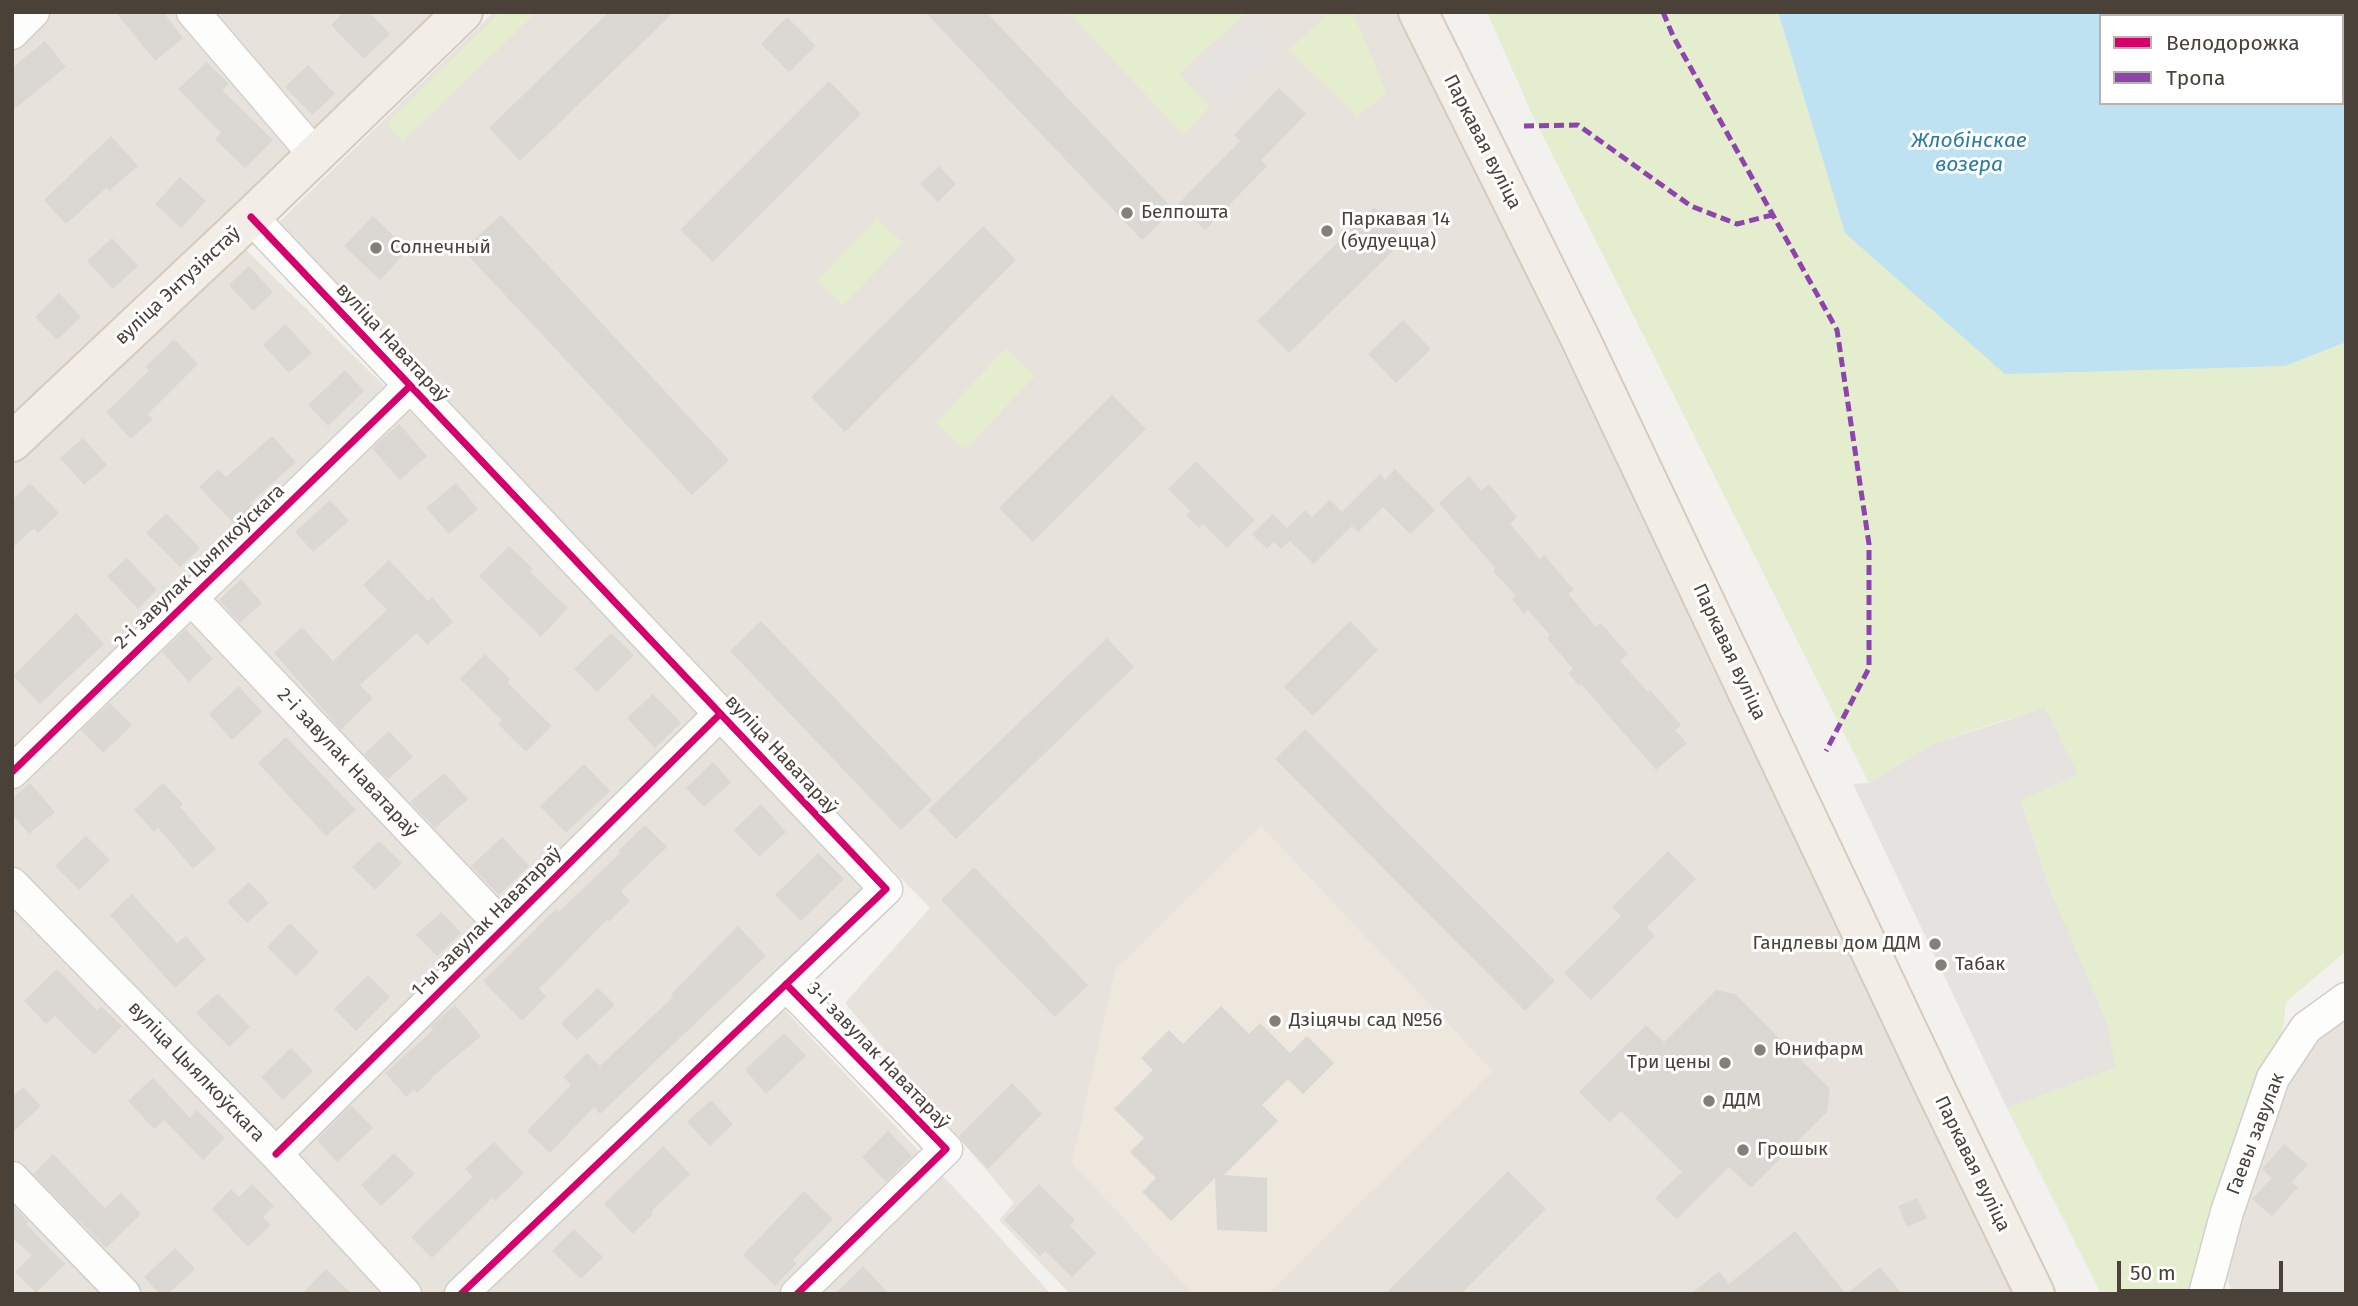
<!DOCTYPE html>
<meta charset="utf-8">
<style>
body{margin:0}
#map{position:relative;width:2358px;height:1306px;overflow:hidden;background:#f3f1ee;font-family:"Fira Sans",sans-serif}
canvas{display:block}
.frame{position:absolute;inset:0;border:14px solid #4a4138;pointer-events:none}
.legend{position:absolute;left:2099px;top:14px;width:245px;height:91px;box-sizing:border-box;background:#fff;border:2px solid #b7b3af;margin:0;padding:9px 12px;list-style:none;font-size:21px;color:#4a4138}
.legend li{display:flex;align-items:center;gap:14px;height:35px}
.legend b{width:35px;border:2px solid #b7b3af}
.scale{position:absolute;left:2117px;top:1261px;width:166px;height:32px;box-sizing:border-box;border:4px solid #4a4138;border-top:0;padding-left:9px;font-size:21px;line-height:24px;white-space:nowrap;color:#4a4138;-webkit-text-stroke:5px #fff;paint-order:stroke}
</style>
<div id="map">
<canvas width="2358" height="1306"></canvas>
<div class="frame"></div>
<ul class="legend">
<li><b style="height:9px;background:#d6006c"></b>Велодорожка</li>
<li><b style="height:9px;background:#8e44ad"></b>Тропа</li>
</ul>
<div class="scale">50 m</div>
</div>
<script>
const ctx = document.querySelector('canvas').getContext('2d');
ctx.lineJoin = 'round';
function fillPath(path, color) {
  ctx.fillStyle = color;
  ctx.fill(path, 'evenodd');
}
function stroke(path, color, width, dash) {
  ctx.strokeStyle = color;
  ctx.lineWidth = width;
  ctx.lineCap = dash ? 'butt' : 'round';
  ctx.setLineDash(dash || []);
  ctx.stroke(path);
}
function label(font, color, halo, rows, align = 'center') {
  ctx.font = font + ' "Fira Sans",sans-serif';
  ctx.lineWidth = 6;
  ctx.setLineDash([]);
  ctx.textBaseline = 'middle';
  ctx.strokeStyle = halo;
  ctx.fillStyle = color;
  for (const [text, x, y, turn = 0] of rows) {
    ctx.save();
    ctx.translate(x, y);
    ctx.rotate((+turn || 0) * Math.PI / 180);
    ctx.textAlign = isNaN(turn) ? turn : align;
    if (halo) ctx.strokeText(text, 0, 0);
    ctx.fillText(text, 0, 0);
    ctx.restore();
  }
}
fillPath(new Path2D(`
 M12 12H445L225 229 421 422 864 887 761 985 976 1211 1051 1294H12Z
 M494 12H1400L1940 1137 2023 1294H1070L999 1220 1014 1203 845 1003 930 908 269 232Z
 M2346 1015V1294H2233L2223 1268 2268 1132 2300 1063 2336 1020Z`), '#e7e2db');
fillPath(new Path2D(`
 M1261 826 1493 1071 1268 1294H1193L1072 1163 1115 970Z`), '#eee7dd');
fillPath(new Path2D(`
 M500 12H537L402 142 387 123Z
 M1068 12H1242L1244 15 1179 74 1210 107 1183 135Z
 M1330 12H1353L1387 93 1357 116 1288 50Z
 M1487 12H1778L1845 233 2285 366 2346 342V951L2286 1002 2278 1070 2201 1294H2101L2007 1108 2115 1066 2049 888 2021 799 2078 774 2045 709 1998 722 1933 744 1869 783 1531 112Z
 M877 218 903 243 843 306 817 281Z
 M1005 348 1035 376 965 450 936 423Z`), '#e4edce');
fillPath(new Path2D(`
 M1247 22 1275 52 1218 106 1190 76Z
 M2045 708 2078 774 2021 800 2049 888 2108 1026 2115 1067 2007 1108 1853 784 1869 783 1933 744Z`), '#e5e2df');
fillPath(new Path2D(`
 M1778 12H2346V342L2285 366 2005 374 1845 233ZM2101 16H2342V103H2101Z`), '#bee2f1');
fillPath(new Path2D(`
 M116 12H163L183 38 155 61Z
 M344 12H369L390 34 364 59 331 25Z
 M609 12H674L520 161 489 128Z
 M925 12H986L1174 210 1142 240Z
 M787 17 816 46 789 72 761 44Z
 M45 41 66 67 12 111V68Z
 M207 62 229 84 222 90 273 140 245 168 215 139 221 133 178 89Z
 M308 65 335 94 312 115 285 87Z
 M829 81 861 114 713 262 680 230Z
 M1279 88 1306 114 1261 160 1267 166 1205 230 1178 204 1240 141 1234 135Z
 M111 136 138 166 109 191 106 188 66 224 44 200Z
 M939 166 956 184 938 202 920 184Z
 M180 177 206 201 181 228 155 204Z
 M1374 207 1405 239 1289 353 1257 321Z
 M501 215 729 460 692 495 463 250Z
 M373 216 408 250 380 280 344 246Z
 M983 226 1016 260 845 432 811 397Z
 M112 238 138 266 113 289 87 261Z
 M249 266 273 292 253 311 229 285Z
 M59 293 81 317 57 340 35 317Z
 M1403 320 1431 349 1396 383 1368 354Z
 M285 324 312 353 289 373 263 345Z
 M174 339 198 364 148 414 153 419 131 439 106 412 149 371 145 367Z
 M345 370 364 391 328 426 308 405Z
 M1112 395 1146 429 1033 542 999 508Z
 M399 424 427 456 400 480 372 448Z
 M272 436 296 462 250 503 253 506 234 524 199 487 218 469 226 477Z
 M83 438 107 465 84 485 60 458Z
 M1196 461 1255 520 1227 548 1203 524 1199 528 1186 515 1190 511 1168 489Z
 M1395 469 1435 510 1410 534 1383 507 1358 532 1352 526 1314 564 1290 541 1281 549 1274 542 1267 549 1252 534 1273 514 1287 528 1305 510 1312 517 1330 500 1342 512 1380 474 1385 480Z
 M1469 476 1481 491 1489 484 1517 517 1510 524 1540 559 1544 555 1574 590 1568 594 1596 627 1601 623 1628 654 1620 661 1648 692 1650 690 1681 725 1675 730 1687 743 1656 770 1581 684 1579 686 1568 673 1573 669 1547 638 1550 635 1528 610 1524 614 1512 599 1516 596 1493 571 1495 568 1439 503Z
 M30 483 59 513 38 533 34 528 12 548V500Z
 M456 483 478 509 449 534 426 508Z
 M330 500 349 521 313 552 295 532Z
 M166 513 200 548 180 567 146 533Z
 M509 546 533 569 530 572 568 608 541 637 479 576Z
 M127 558 157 590 138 609 107 576Z
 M389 560 428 601 432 597 453 622 427 645 417 633 360 685 373 698 341 730 274 653 302 627 333 661 387 610 363 585Z
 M241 579 262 603 240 623 219 600Z
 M76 613 104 644 40 704 13 676Z
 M761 621 932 800 901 830 730 651Z
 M1350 621 1378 650 1313 716 1284 687Z
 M186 629 213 659 189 682 162 652Z
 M611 633 634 655 597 692 574 669Z
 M1107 638 1134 667 956 839 928 810Z
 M485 654 510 679 507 682 552 726 526 752 498 724 502 720 460 679Z
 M239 686 262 712 232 740 209 714Z
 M653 694 681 723 655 748 627 718Z
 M110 703 132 725 103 753 81 730Z
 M1305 729 1555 981 1525 1011 1275 759Z
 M389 731 413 757 388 779 364 754Z
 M286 737 356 810 326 836 258 763Z
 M713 762 731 782 704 807 686 788Z
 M584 764 610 791 566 833 540 806Z
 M444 773 468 799 435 828 410 802Z
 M30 783 55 812 29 834 12 814V799Z
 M163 783 183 804 180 807 216 849 193 869 158 828 154 832 134 810Z
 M761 804 786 832 759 857 734 830Z
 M645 825 667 847 621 891 630 901 608 922 607 920 539 989 546 997 522 1021 483 981 556 909 559 912 620 853 618 851Z
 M86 836 110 860 79 890 55 866Z
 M502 837 529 866 499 895 471 866Z
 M379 841 402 863 375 890 352 867Z
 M1668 851 1696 879 1647 927 1655 936 1591 1000 1564 973 1621 916 1612 907Z
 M818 853 844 879 801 921 775 895Z
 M974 867 1088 985 1055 1017 941 900Z
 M249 882 269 903 247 923 227 902Z
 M132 894 177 943 186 936 206 959 175 988 110 915Z
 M441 912 461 933 437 956 416 935Z
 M290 923 319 952 296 976 267 947Z
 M738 926 766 956 600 1114 594 1107 550 1153 527 1131 571 1085 563 1077 587 1053 600 1066 673 997 671 994Z
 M57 969 97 1010 101 1006 122 1026 94 1055 55 1016 46 1024 24 1001Z
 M368 975 390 997 356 1031 334 1009Z
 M598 988 615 1005 577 1040 561 1023Z
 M1716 990 1735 994 1830 1089 1827 1112 1751 1188 1729 1167 1677 1219 1655 1198 1682 1172 1621 1111 1609 1122 1579 1092 1646 1025 1664 1042Z
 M218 993 250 1027 229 1047 196 1013Z
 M455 1005 481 1036 431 1078 432 1079 417 1093 414 1090 406 1097 385 1073 433 1030 430 1027Z
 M1221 1006 1249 1034 1260 1023 1290 1053 1307 1036 1334 1063 1303 1094 1288 1079 1262 1105 1278 1121 1224 1175 1267 1178V1232L1217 1230 1215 1178 1171 1221 1142 1192 1156 1178 1130 1152 1144 1138 1114 1109 1153 1070 1141 1058 1169 1030 1183 1044Z
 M784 1033 806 1056 766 1094 745 1070Z
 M291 1048 313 1071 283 1100 261 1077Z
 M153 1078 190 1118 197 1110 225 1138 203 1160 164 1120 154 1129 128 1101Z
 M1012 1083 1042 1114 988 1169 964 1144 959 1136Z
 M23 1087 41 1106 12 1133V1097Z
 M711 1100 733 1124 710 1146 687 1122Z
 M351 1105 373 1128 337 1162 317 1140Z
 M888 1131 912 1156 886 1182 862 1157Z
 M494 1142 524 1173 495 1201 492 1198 432 1258 411 1237 472 1177 465 1169Z
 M2284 1144 2308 1165 2292 1182 2298 1187 2272 1216 2252 1199 2272 1178 2262 1169Z
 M663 1146 690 1174 651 1212 653 1214 633 1234 604 1204Z
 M394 1153 415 1174 381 1206 361 1185Z
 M53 1154 105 1208 121 1193 141 1214 106 1248 33 1174Z
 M1508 1171 1546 1209 1461 1294H1385Z
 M252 1184 274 1206 263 1217 271 1225 248 1247 212 1209 231 1189 239 1197Z
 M1039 1184 1075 1220 1070 1226 1096 1253 1072 1277 1045 1251 1040 1256 1004 1220Z
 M804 1191 833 1219 793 1260 797 1263 775 1286 743 1255Z
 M1917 1198 1927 1218 1907 1227 1898 1206Z
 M12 1205 29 1222 26 1224 65 1264 36 1293 15 1272 32 1255 12 1238Z
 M574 1229 603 1257 581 1279 552 1251Z
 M1795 1231 1846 1294H1691L1719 1271 1729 1284Z
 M175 1248 195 1269 168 1294H160L144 1277Z
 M863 1266 889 1294H835Z
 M1880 1267 1902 1294H1846Z
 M326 1269 352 1294H302Z`), '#dbd8d4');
const minor = new Path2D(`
 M193 12 315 155
 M12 33 33 12
 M251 217 886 889 461 1294
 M191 598 504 928
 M12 772 410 386
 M12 884 276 1154 405 1294
 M786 984 946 1149 797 1294
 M276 1154 720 714
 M12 1178 124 1294
 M2205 1294 2227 1212 2273 1078 2306 1028 2346 999`);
const major = new Path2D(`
 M1418 12 1579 336 1937 1092 2035 1294
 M12 442 251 217 463 12`);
stroke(minor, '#d1cfcb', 35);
stroke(major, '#d6cbbb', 42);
stroke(minor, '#fdfdfc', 32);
stroke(major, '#f2ede6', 38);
stroke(new Path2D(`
 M1663 12 1673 36 1837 330 1869 544V668L1826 751
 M1524 126 1578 125 1691 206 1737 224 1772 215`), '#8e44ad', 5, [10, 5]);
stroke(new Path2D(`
 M251 217 886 889 461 1294
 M12 772 410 386
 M786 984 946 1149 797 1294
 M276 1154 720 714`), '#d6006c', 7);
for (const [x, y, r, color] of [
 [1127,213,7,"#857f78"],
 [1327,231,7,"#857f78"],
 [376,248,7,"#857f78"],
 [1935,944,7,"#857f78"],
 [1941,965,7,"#857f78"],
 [1275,1021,7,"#857f78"],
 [1760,1050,7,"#857f78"],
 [1725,1063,7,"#857f78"],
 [1709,1101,7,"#857f78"],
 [1743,1150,7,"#857f78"]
]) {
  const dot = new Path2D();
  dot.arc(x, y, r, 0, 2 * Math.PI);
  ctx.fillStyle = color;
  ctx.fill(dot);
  stroke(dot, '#fff', 2.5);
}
label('19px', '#4a4138', '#fff', [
 ["Паркавая вуліца",1482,142,63],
 ["вуліца Энтузіястаў",178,286,-43],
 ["вуліца Наватараў",392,343,47],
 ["2-і завулак Цыялкоўскага",200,567,-44],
 ["Паркавая вуліца",1729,652,65],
 ["вуліца Наватараў",781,755,47],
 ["2-і завулак Наватараў",347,763,47],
 ["1-ы завулак Наватараў",487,922,-45],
 ["3-і завулак Наватараў",878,1056,46],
 ["вуліца Цыялкоўскага",196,1072,46],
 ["Гаевы завулак",2256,1134,-69],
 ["Паркавая вуліца",1972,1164,64]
]);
label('19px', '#4a4138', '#fff', [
 ["Белпошта",1141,213],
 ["Паркавая 14",1341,220],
 ["(будуецца)",1341,242],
 ["Солнечный",390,248],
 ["Гандлевы дом ДДМ",1921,944,"right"],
 ["Табак",1955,965],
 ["Дзіцячы сад №56",1289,1021],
 ["Юнифарм",1774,1050],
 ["Три цены",1711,1063,"right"],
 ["ДДМ",1723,1101],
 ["Грошык",1757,1150]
], 'left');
label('italic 21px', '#2a7ba1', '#fff', [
 ["Жлобінскае",1969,141],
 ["возера",1969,165]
]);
</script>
